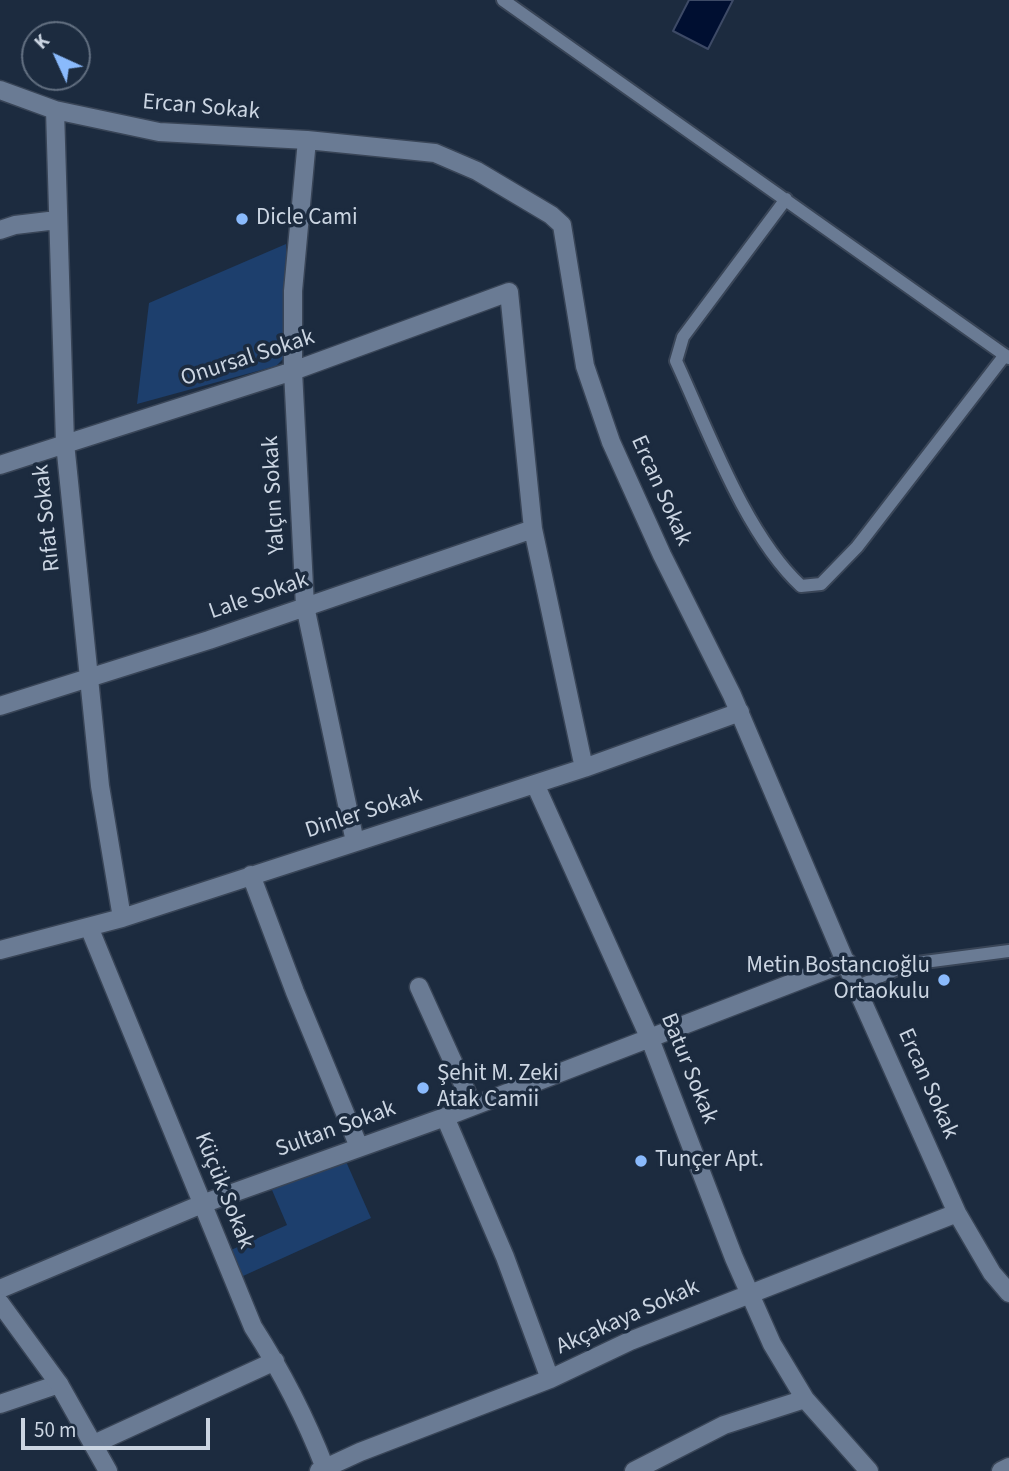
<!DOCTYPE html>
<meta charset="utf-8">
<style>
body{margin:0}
#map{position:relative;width:1009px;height:1471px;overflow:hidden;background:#1c2b3f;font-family:"Source Sans 3",sans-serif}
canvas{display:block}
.north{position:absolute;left:21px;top:21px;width:70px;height:70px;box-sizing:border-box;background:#1c2b3f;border:2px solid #626f80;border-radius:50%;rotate:315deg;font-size:19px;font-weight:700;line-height:28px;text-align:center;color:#cbd5e2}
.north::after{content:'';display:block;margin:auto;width:24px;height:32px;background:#8abafc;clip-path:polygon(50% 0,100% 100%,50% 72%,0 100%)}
.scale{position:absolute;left:21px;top:1418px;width:189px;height:32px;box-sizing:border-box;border:4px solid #cbd5e2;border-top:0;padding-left:9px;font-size:21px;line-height:24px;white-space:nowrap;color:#cbd5e2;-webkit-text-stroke:5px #1c2b3f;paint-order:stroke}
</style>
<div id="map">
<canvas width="1009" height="1471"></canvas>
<div class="north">K</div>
<div class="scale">50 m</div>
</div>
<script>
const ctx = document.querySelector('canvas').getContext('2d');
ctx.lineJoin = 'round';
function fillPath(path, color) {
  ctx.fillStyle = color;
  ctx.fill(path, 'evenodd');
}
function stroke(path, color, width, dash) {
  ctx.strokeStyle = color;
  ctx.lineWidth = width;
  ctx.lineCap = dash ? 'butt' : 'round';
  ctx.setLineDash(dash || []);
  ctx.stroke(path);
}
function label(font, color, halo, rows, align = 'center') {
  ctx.font = font + ' "Source Sans 3",sans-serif';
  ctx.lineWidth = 7;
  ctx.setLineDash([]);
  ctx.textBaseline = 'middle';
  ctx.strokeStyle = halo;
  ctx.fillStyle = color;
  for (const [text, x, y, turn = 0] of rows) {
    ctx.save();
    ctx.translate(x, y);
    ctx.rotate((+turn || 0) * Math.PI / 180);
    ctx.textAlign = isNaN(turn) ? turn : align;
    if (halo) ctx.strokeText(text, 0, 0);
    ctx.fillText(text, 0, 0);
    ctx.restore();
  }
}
fillPath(new Path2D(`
 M286 244V356L276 366 137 404 149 303Z
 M344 1157 371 1218 243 1276 231 1250 287 1225 272 1190Z`), '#1d3f6d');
const water = new Path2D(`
 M689 0H733L708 49 673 31Z`);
fillPath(water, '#000f31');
stroke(water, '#3d4a66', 2);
const service = new Path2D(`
 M503 0 1009 358
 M786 199 683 337 676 361C708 430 745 534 801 586L821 584 857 547 1005 355
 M856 987 909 964 1009 951`);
const minor = new Path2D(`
 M0 90 55 110 159 132 307 140 435 153 477 171 551 215 562 225 585 366 611 442 662 555 732 695 856 987 957 1213 992 1273 1009 1293
 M55 110 65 443 100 786 122 918
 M307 140 293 291V371L305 606 355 842
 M0 230 15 225 57 220
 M0 465 293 371 509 292 533 529 584 768
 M0 706 209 640 533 529
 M535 784 650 1039 734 1258 772 1344 805 1399 869 1471
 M251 875 295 992 359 1147
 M89 927 253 1327C282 1372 306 1419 325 1468
 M0 950 122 918 584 768 740 712
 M419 987 473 1106
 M445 1117 505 1257 550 1379
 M0 1289 202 1204 445 1117 847 962
 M0 1404 59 1384
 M94 1444 275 1361
 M319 1471 360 1452 550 1379 630 1341 957 1213
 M634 1471 724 1425 805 1399`);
const tertiary = new Path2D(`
 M0 1303 59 1384 108 1471
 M1001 1471 1009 1467`);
stroke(service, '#394557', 16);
stroke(minor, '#394557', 21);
stroke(tertiary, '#394557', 21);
stroke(service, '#6a7b94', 12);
stroke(minor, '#6a7b94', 18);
stroke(tertiary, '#6a7b94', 18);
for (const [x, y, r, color] of [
 [242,219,7,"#8abafc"],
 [944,980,7,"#8abafc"],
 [423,1088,7,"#8abafc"],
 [641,1161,7,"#8abafc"]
]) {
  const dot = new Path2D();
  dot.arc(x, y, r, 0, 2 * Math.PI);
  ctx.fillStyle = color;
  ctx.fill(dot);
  stroke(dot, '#1c2b3f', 2.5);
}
label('23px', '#cbd5e2', '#1c2b3f', [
 ["Ercan Sokak",201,108,5],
 ["Onursal Sokak",248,359,-18],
 ["Ercan Sokak",660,491,66],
 ["Yalçın Sokak",275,495,-93],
 ["Rıfat Sokak",48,518,-96],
 ["Lale Sokak",259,597,-19],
 ["Dinler Sokak",364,814,-18],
 ["Batur Sokak",688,1069,68],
 ["Ercan Sokak",927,1084,66],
 ["Sultan Sokak",336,1130,-20],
 ["Küçük Sokak",223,1191,68],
 ["Akçakaya Sokak",628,1318,-24]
]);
label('23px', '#cbd5e2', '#1c2b3f', [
 ["Dicle Cami",256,219],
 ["Metin Bostancıoğlu",930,967,"right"],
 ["Ortaokulu",930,993,"right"],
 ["Şehit M. Zeki",437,1075],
 ["Atak Camii",437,1101],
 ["Tunçer Apt.",655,1161]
], 'left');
</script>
